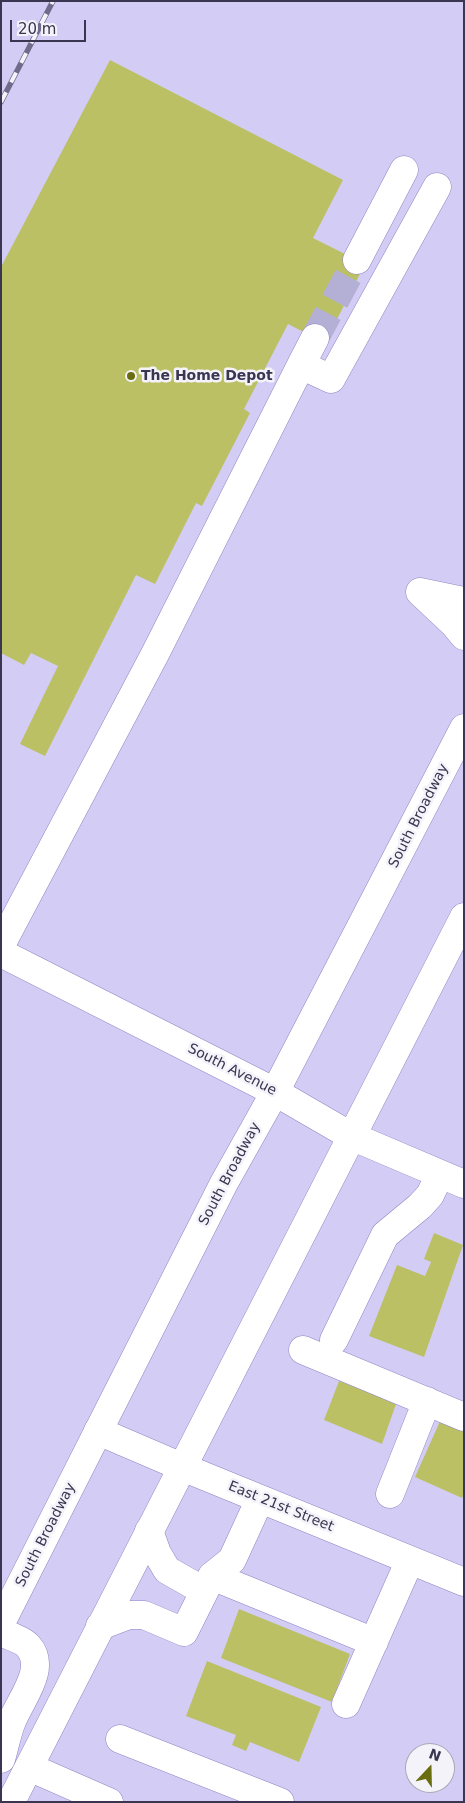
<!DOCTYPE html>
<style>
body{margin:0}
#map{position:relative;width:465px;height:1803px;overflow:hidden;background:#d3cdf5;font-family:"DejaVu Sans",sans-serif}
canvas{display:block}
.frame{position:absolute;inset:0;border:2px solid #3a3550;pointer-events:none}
.north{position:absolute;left:405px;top:1743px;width:50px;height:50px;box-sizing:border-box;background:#f4f3fa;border:1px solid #aaa7b6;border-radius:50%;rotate:21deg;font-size:14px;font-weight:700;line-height:20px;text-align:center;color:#3a3550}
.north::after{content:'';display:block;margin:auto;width:18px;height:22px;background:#6a6d0f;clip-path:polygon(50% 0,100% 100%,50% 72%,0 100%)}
.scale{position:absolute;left:10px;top:20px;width:76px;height:22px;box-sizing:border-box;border:2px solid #3a3550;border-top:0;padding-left:6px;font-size:15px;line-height:18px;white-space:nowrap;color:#3a3550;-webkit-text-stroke:4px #f4f3fa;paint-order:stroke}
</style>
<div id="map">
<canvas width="465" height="1803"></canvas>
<div class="frame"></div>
<div class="north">N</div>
<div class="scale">20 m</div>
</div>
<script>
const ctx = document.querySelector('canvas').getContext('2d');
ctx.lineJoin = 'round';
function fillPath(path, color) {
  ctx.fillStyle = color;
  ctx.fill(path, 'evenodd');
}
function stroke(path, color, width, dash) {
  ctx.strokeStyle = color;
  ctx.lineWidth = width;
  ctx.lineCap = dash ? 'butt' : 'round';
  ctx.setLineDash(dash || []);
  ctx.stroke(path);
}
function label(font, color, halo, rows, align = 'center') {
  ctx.font = font + ' "DejaVu Sans",sans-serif';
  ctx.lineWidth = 5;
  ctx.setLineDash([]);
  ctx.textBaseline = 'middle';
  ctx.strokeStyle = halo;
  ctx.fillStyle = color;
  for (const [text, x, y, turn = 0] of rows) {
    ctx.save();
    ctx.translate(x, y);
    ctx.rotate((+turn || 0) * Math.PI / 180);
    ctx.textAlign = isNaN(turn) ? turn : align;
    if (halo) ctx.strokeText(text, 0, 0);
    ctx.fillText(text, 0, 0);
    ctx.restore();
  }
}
fillPath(new Path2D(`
 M110 60 343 180 313 238 365 264 325 343 288 324 244 409 250 413 202 506 196 503 155 584 136 575 45 756 20 744 58 666 31 653 24 665 1 653V267Z
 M434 1233 463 1245 424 1357 369 1336 397 1265 425 1276 431 1262 424 1259Z
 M339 1381 373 1394 375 1390 385 1394 383 1399 396 1404 382 1444 324 1420Z
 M441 1419 464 1429V1494L462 1498 415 1477Z
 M239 1609 350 1654 332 1702 221 1658Z
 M207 1661 321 1707 299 1762 250 1742 246 1751 232 1745 236 1735 186 1716Z`), '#bbc065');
stroke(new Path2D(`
 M315 338 357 260`), '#b4afd4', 28, [28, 14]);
const minor = new Path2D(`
 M357 260 404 170
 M301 365 315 338
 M1 945 155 654 301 365 331 379 437 187
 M1 953 275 1092 351 1136 464 1184
 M334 1340 385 1235 420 1206 430 1195 440 1174
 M303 1350 464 1417
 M98 1431 182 1467 464 1582
 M390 1494 427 1401
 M149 1531 157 1553 167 1570 204 1591
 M212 1576 374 1642
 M100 1626 129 1615H144L184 1632 212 1576 232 1560 260 1499
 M346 1704 410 1560
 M120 1739 280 1802
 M29 1767 109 1802`);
const major = new Path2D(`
 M420 592 453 623 464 636
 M420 592 464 601
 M1 1623 224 1183 275 1092 464 728
 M1 1632C9 1636 23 1640 28 1646 48 1668 20 1700 12 1721 7 1733 5 1746 1 1759
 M11 1802 464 917`);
stroke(minor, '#8f84c3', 29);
stroke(major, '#8f84c3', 29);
stroke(minor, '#fff', 28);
stroke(major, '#fff', 28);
const rail = new Path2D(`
 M1 102 53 1`);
stroke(rail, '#706b8a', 5.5);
stroke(rail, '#f4f3fa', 4, [11]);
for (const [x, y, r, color] of [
 [131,376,5,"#6a6d0f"]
]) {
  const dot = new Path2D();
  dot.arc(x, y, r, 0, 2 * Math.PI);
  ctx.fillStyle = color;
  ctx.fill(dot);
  stroke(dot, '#f4f3fa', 2);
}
label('bold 14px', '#3a3550', '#f4f3fa', [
 ["The Home Depot",141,376]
], 'left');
label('14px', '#3a3550', '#f4f3fa', [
 ["South Broadway",419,816,-63],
 ["South Avenue",232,1070,27],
 ["South Broadway",230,1174,-62],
 ["East 21st Street",281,1507,22],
 ["South Broadway",46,1535,-63]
]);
</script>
